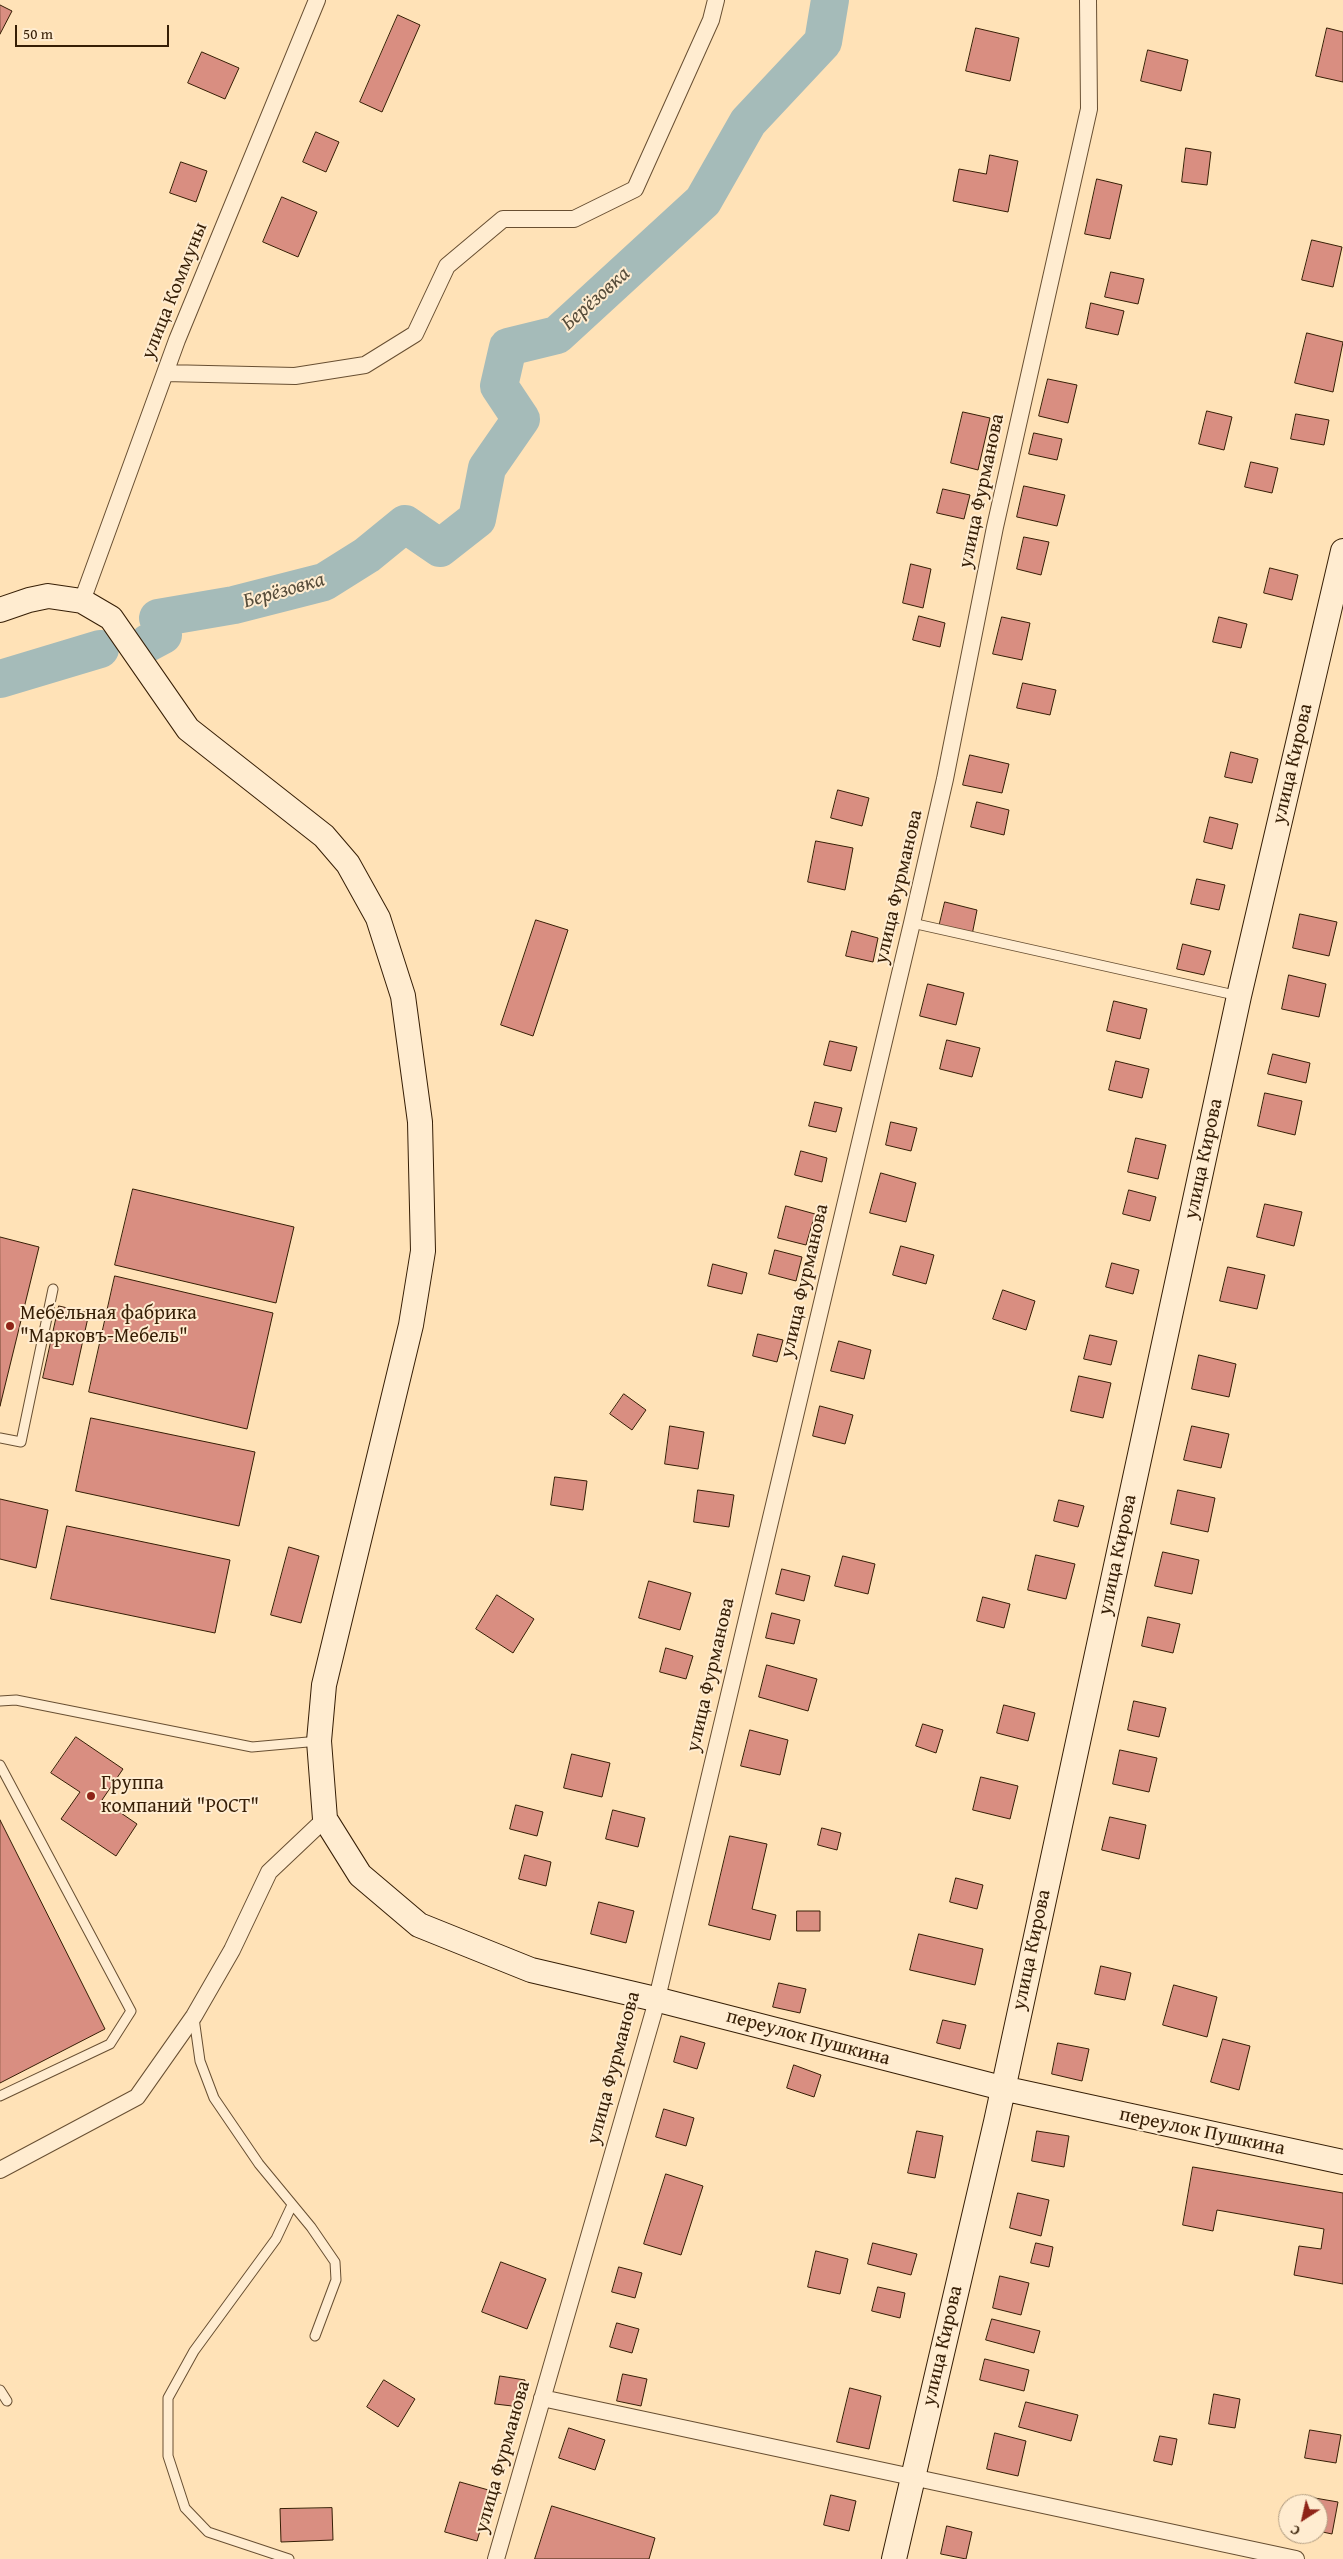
<!DOCTYPE html>
<meta charset="utf-8">
<style>
body{margin:0}
#map{position:relative;width:1343px;height:2559px;overflow:hidden;background:#ffe2b7;font-family:"Gentium Book Plus",serif}
canvas{display:block}
.north{position:absolute;left:1278px;top:2494px;width:50px;height:50px;box-sizing:border-box;background:#ffecd0;border:1px solid #af9a7f;border-radius:50%;rotate:215deg;font-size:14px;font-weight:700;line-height:20px;text-align:center;color:#361e05}
.north::after{content:'';display:block;margin:auto;width:18px;height:22px;background:#8f2418;clip-path:polygon(50% 0,100% 100%,50% 72%,0 100%)}
.scale{position:absolute;left:15px;top:25px;width:154px;height:22px;box-sizing:border-box;border:2px solid #361e05;border-top:0;padding-left:6px;font-size:15px;line-height:18px;white-space:nowrap;color:#361e05;-webkit-text-stroke:4px #ffecd0;paint-order:stroke}
</style>
<div id="map">
<canvas width="1343" height="2559"></canvas>
<div class="north">С</div>
<div class="scale">50 m</div>
</div>
<script>
const ctx = document.querySelector('canvas').getContext('2d');
ctx.lineJoin = 'round';
function stroke(path, color, width, dash) {
  ctx.strokeStyle = color;
  ctx.lineWidth = width;
  ctx.lineCap = dash ? 'butt' : 'round';
  ctx.setLineDash(dash || []);
  ctx.stroke(path);
}
function fillPath(path, color) {
  ctx.fillStyle = color;
  ctx.fill(path, 'evenodd');
}
function label(font, color, halo, rows, align = 'center') {
  ctx.font = font + ' "Gentium Book Plus",serif';
  ctx.lineWidth = 4;
  ctx.setLineDash([]);
  ctx.textBaseline = 'middle';
  ctx.strokeStyle = halo;
  ctx.fillStyle = color;
  for (const [text, x, y, turn = 0] of rows) {
    ctx.save();
    ctx.translate(x, y);
    ctx.rotate((+turn || 0) * Math.PI / 180);
    ctx.textAlign = isNaN(turn) ? turn : align;
    if (halo) ctx.strokeText(text, 0, 0);
    ctx.fillText(text, 0, 0);
    ctx.restore();
  }
}
stroke(new Path2D(`
 M148 643 163 635 158 618 234 605 324 582 367 555 405 524 440 548 477 519 487 468 521 419 499 386 508 347 557 335 703 201 748 122 823 42 830 0
 M0 679 100 649`), '#a5bbb9', 38);
const building = new Path2D(`
 M0 5 12 11 0 34Z
 M398 15 420 25 382 112 360 102Z
 M976 28 1019 38 1010 81 966 71Z
 M1327 28 1343 32V82L1316 76Z
 M1148 50 1188 60 1181 91 1141 81Z
 M202 52 239 68 225 99 188 83Z
 M316 132 339 142 326 172 303 162Z
 M1186 148 1211 152 1207 185 1182 182Z
 M990 155 1018 161 1008 212 953 201 959 169 986 174Z
 M181 162 207 171 196 202 170 193Z
 M1097 179 1122 185 1110 239 1085 234Z
 M282 197 317 212 298 257 263 242Z
 M1312 240 1342 247 1333 287 1302 280Z
 M1111 272 1144 279 1138 304 1105 297Z
 M1091 303 1124 311 1118 335 1086 328Z
 M1307 333 1343 342 1333 392 1295 383Z
 M1048 379 1077 385 1068 423 1039 416Z
 M1207 411 1232 417 1224 450 1199 444Z
 M963 412 990 418 978 470 951 463Z
 M1296 414 1329 420 1324 445 1291 439Z
 M1034 433 1062 439 1057 460 1029 454Z
 M1251 462 1278 468 1272 493 1245 487Z
 M1024 486 1065 495 1057 526 1017 517Z
 M943 489 970 495 964 519 937 513Z
 M1024 537 1049 542 1041 575 1017 569Z
 M911 564 931 569 923 608 903 603Z
 M1270 568 1298 575 1292 600 1264 593Z
 M919 616 945 623 940 647 913 640Z
 M1002 617 1030 623 1022 660 993 654Z
 M1219 617 1247 624 1241 648 1213 642Z
 M1023 683 1056 690 1050 715 1017 708Z
 M1231 752 1258 759 1252 783 1225 777Z
 M970 755 1009 764 1002 793 963 785Z
 M838 790 869 798 862 826 831 818Z
 M977 802 1009 810 1004 835 971 827Z
 M1210 817 1238 824 1232 849 1204 842Z
 M816 841 853 848 845 890 808 882Z
 M1197 879 1225 885 1219 910 1191 904Z
 M945 902 977 910 972 935 939 927Z
 M1300 914 1337 922 1329 956 1293 948Z
 M536 920 568 930 533 1036 501 1025Z
 M852 931 878 938 873 962 846 956Z
 M1183 944 1211 951 1204 975 1177 969Z
 M1289 975 1326 984 1319 1017 1282 1009Z
 M928 984 964 993 956 1025 920 1016Z
 M1114 1001 1147 1009 1140 1039 1107 1031Z
 M947 1040 980 1048 972 1077 940 1069Z
 M830 1041 857 1047 851 1071 824 1065Z
 M1273 1054 1310 1063 1306 1083 1268 1074Z
 M1116 1061 1149 1069 1142 1098 1109 1090Z
 M1265 1093 1302 1101 1295 1135 1258 1126Z
 M815 1102 842 1108 836 1132 809 1126Z
 M891 1122 917 1128 911 1151 886 1145Z
 M1136 1138 1166 1145 1158 1179 1128 1172Z
 M801 1151 827 1158 822 1182 795 1175Z
 M881 1173 916 1183 906 1222 870 1213Z
 M133 1189 294 1227 276 1303 115 1265Z
 M1129 1190 1156 1197 1150 1221 1123 1214Z
 M1265 1204 1302 1212 1294 1246 1257 1237Z
 M786 1206 815 1214 806 1245 778 1238Z
 M0 1237 39 1247 0 1406Z
 M901 1246 934 1255 926 1284 893 1275Z
 M775 1250 802 1257 796 1281 769 1274Z
 M1112 1263 1139 1270 1133 1294 1106 1287Z
 M713 1264 747 1273 742 1294 708 1286Z
 M1228 1267 1265 1275 1257 1309 1220 1301Z
 M115 1276 273 1313 247 1429 89 1392Z
 M1003 1290 1035 1301 1026 1330 993 1319Z
 M59 1306 89 1313 73 1385 43 1378Z
 M758 1334 783 1340 777 1362 753 1356Z
 M1090 1335 1117 1341 1111 1365 1084 1359Z
 M839 1341 871 1350 864 1379 831 1371Z
 M1199 1355 1236 1364 1229 1397 1192 1389Z
 M1079 1376 1111 1383 1103 1418 1071 1411Z
 M624 1394 646 1410 632 1430 610 1414Z
 M820 1406 853 1415 845 1444 813 1436Z
 M91 1418 255 1452 239 1526 76 1491Z
 M670 1426 704 1432 698 1469 665 1464Z
 M1192 1426 1229 1434 1221 1468 1184 1460Z
 M555 1477 587 1481 583 1510 551 1505Z
 M698 1490 734 1495 729 1527 694 1522Z
 M1178 1490 1215 1498 1208 1532 1171 1524Z
 M0 1499 48 1510 36 1568 0 1559Z
 M1059 1500 1084 1506 1078 1527 1054 1521Z
 M67 1526 230 1560 215 1633 51 1599Z
 M289 1547 319 1556 301 1623 271 1615Z
 M1163 1552 1199 1560 1192 1594 1155 1586Z
 M1036 1555 1075 1564 1066 1599 1028 1590Z
 M843 1556 875 1564 868 1594 835 1586Z
 M782 1569 810 1576 804 1601 776 1594Z
 M649 1581 691 1593 680 1630 639 1618Z
 M497 1595 534 1619 513 1653 476 1629Z
 M983 1597 1010 1604 1004 1628 977 1621Z
 M772 1613 800 1620 794 1644 766 1638Z
 M1148 1617 1180 1624 1173 1653 1142 1646Z
 M666 1648 693 1656 686 1679 660 1672Z
 M767 1665 817 1679 808 1711 759 1697Z
 M1134 1701 1166 1708 1159 1737 1128 1730Z
 M1004 1705 1035 1713 1028 1741 997 1733Z
 M923 1724 943 1730 936 1753 916 1746Z
 M750 1730 788 1740 780 1775 741 1766Z
 M76 1737 123 1769 102 1800 137 1824 116 1856 61 1819 80 1792 51 1773Z
 M1120 1750 1157 1758 1149 1792 1113 1784Z
 M572 1754 610 1763 602 1797 564 1788Z
 M981 1777 1018 1786 1010 1819 973 1810Z
 M516 1805 543 1812 537 1836 510 1829Z
 M613 1810 645 1818 638 1847 606 1839Z
 M1110 1817 1146 1825 1139 1859 1102 1850Z
 M0 1820 105 2029 0 2083Z
 M822 1828 841 1833 837 1850 818 1845Z
 M730 1836 767 1844 752 1909 776 1915 770 1940 709 1925Z
 M525 1855 551 1862 546 1886 519 1879Z
 M956 1878 983 1885 977 1909 950 1902Z
 M599 1902 634 1911 626 1943 591 1934Z
 M797 1911H820V1931H797Z
 M919 1934 983 1949 975 1985 910 1970Z
 M1101 1966 1131 1973 1125 2000 1095 1994Z
 M779 1983 806 1989 800 2013 773 2007Z
 M1174 1985 1217 1997 1207 2037 1163 2025Z
 M943 2020 966 2025 960 2049 937 2043Z
 M681 2036 705 2043 697 2069 674 2062Z
 M1223 2039 1250 2046 1239 2090 1211 2082Z
 M1058 2043 1089 2049 1082 2081 1052 2074Z
 M794 2065 821 2075 814 2097 787 2088Z
 M664 2109 694 2118 686 2146 656 2137Z
 M917 2131 943 2136 935 2178 908 2173Z
 M1037 2131 1069 2136 1064 2167 1032 2161Z
 M1193 2167 1343 2193V2284L1294 2275 1299 2246 1321 2249 1324 2229 1217 2210 1213 2231 1183 2225Z
 M666 2174 703 2186 681 2255 644 2244Z
 M1018 2193 1049 2200 1041 2236 1010 2228Z
 M873 2243 917 2254 911 2275 868 2264Z
 M1036 2243 1053 2247 1049 2267 1031 2263Z
 M816 2251 848 2259 840 2294 808 2287Z
 M501 2262 546 2279 527 2329 482 2312Z
 M619 2267 642 2273 635 2298 612 2292Z
 M1000 2276 1029 2283 1021 2315 993 2308Z
 M878 2287 905 2293 900 2318 872 2311Z
 M992 2319 1040 2331 1034 2353 986 2340Z
 M617 2323 639 2329 632 2353 610 2347Z
 M985 2359 1029 2370 1024 2391 980 2380Z
 M623 2374 647 2379 641 2406 617 2401Z
 M500 2376 525 2380 521 2407 495 2404Z
 M384 2380 415 2399 398 2427 367 2407Z
 M850 2388 881 2396 869 2449 837 2442Z
 M1214 2394 1240 2399 1235 2428 1209 2424Z
 M1026 2402 1078 2415 1071 2441 1019 2427Z
 M569 2428 605 2440 595 2470 559 2458Z
 M1310 2430 1341 2435 1336 2463 1305 2458Z
 M995 2433 1026 2441 1018 2476 987 2469Z
 M1160 2436 1177 2439 1172 2465 1154 2461Z
 M460 2482 492 2491 477 2541 445 2532Z
 M831 2495 856 2501 849 2531 824 2525Z
 M1309 2497 1338 2502 1332 2534 1318 2531V2504H1307Z
 M552 2506 655 2538 649 2559H535Z
 M332 2508 333 2540 281 2542 280 2509Z
 M947 2526 972 2532 966 2559 941 2554Z`);
fillPath(building, '#d98e81');
stroke(building, '#361e05', 1);
const lane = new Path2D(`
 M912 923 1239 996
 M0 1438 21 1442 53 1289
 M0 1701 16 1700 252 1747 319 1741
 M0 1765 131 2011 110 2044 0 2096
 M194 2018 200 2061 214 2098 259 2164 311 2227 335 2262 336 2280 315 2336
 M0 2390 7 2401
 M289 2559 208 2532 185 2508 168 2456V2398L194 2351 276 2239 292 2205`);
const street = new Path2D(`
 M165 373 295 376 365 365 415 334 447 266 503 219H574L635 189 711 20 716 0
 M82 601 177 340 317 0
 M0 2170 137 2097 194 2016 232 1950 269 1872 325 1819
 M542 2398 1296 2559
 M496 2559 654 2011 912 923 945 779 995 527 1089 109 1088 0`);
const secondary = new Path2D(`
 M0 610 29 600 48 596 82 601 111 618 188 729 324 836 348 864 378 918 403 996 420 1122 423 1251 411 1325 324 1685 319 1741 325 1819 360 1875 419 1925 531 1970 655 1999 1002 2088 1343 2162
 M894 2559 996 2122 1239 996 1343 551`);
stroke(lane, '#684f32', 11);
stroke(street, '#684f32', 18);
stroke(secondary, '#361e05', 26);
stroke(lane, '#ffecd0', 9);
stroke(street, '#ffecd0', 16);
stroke(secondary, '#ffecd0', 24);
for (const [x, y, r, color] of [
 [10,1326,5,"#8f2418"],
 [91,1796,5,"#8f2418"]
]) {
  const dot = new Path2D();
  dot.arc(x, y, r, 0, 2 * Math.PI);
  ctx.fillStyle = color;
  ctx.fill(dot);
  stroke(dot, '#ffecd0', 2);
}
label('20px', '#361e05', '#ffecd0', [
 ["улица Коммуны",175,291,-68],
 ["улица Фурманова",982,491,-78],
 ["улица Кирова",1293,764,-77],
 ["улица Фурманова",899,887,-77],
 ["улица Кирова",1204,1159,-78],
 ["улица Фурманова",805,1281,-77],
 ["улица Кирова",1118,1555,-78],
 ["улица Фурманова",711,1675,-77],
 ["улица Кирова",1032,1950,-78],
 ["переулок Пушкина",808,2038,15],
 ["улица Фурманова",614,2068,-75],
 ["переулок Пушкина",1202,2132,12],
 ["улица Кирова",943,2346,-77],
 ["улица Фурманова",503,2457,-74]
]);
label('20px', '#361e05', '#ffecd0', [
 ["Мебельная фабрика",20,1314],
 ["\"Марковъ-Мебель\"",20,1337],
 ["Группа",101,1784],
 ["компаний \"РОСТ\"",101,1807]
], 'left');
label('italic 21px', '#574d3b', '#ffecd0', [
 ["Берёзовка",596,299,-42],
 ["Берёзовка",284,591,-16]
]);
</script>
